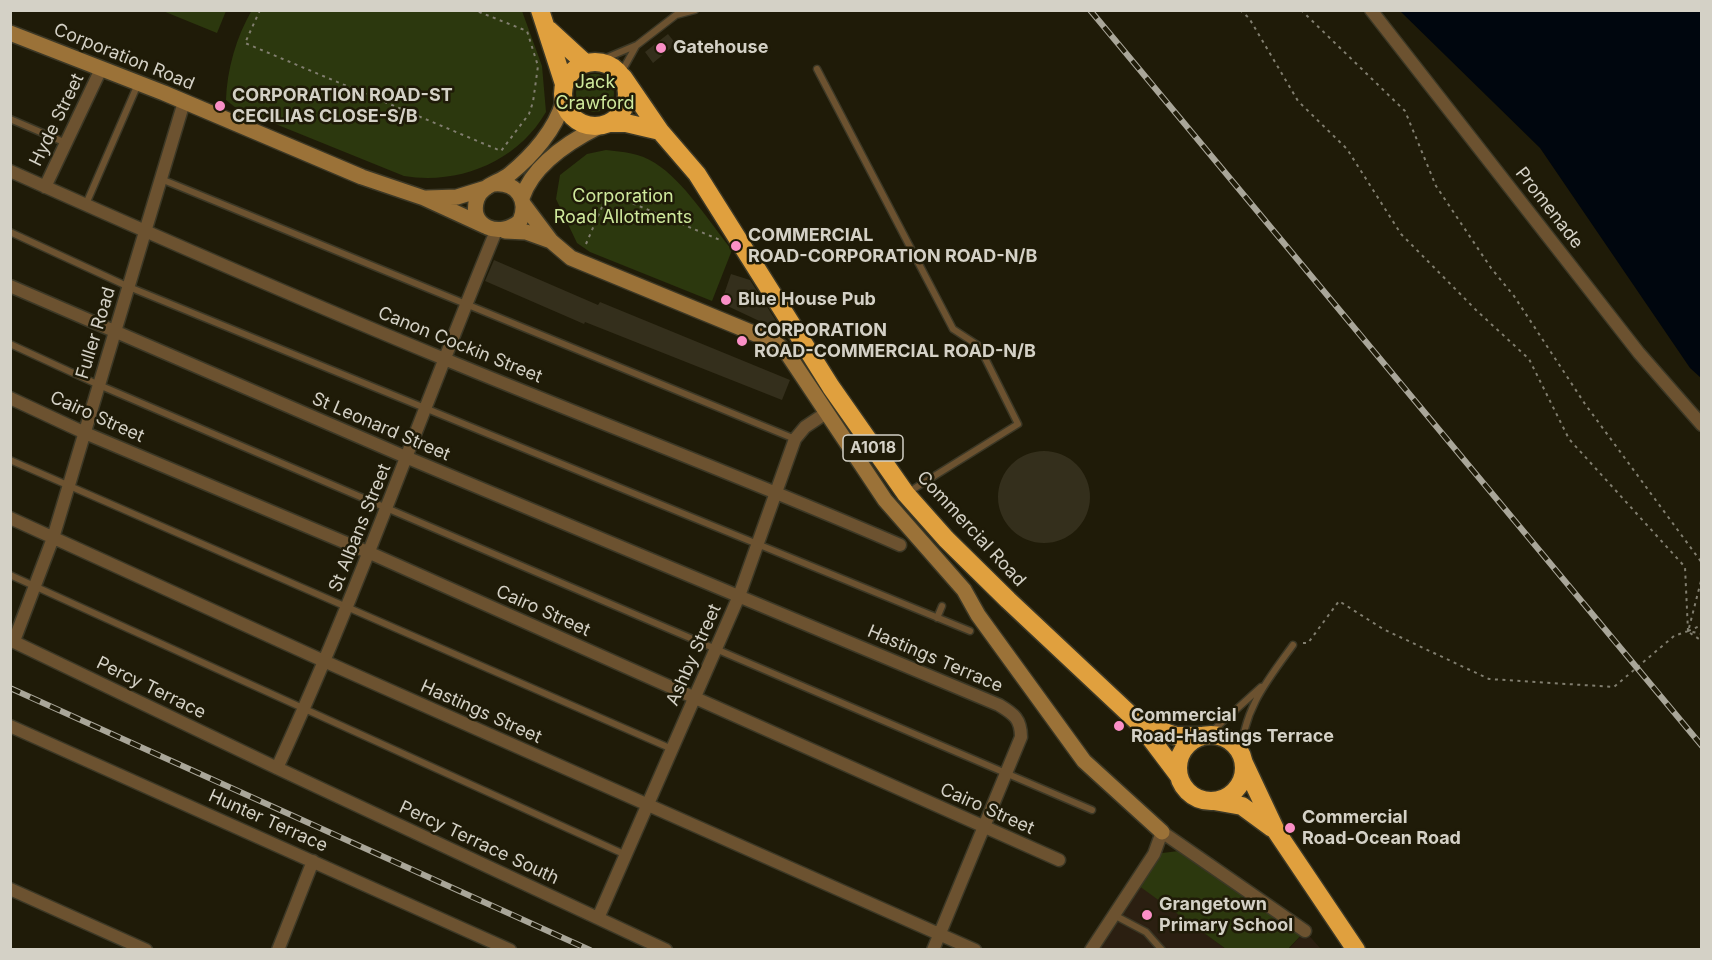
<!DOCTYPE html>
<style>
body{margin:0}
#map{position:relative;width:1712px;height:960px;overflow:hidden;background:#1f1b08;font-family:Inter,sans-serif}
canvas{display:block}
.frame{position:absolute;inset:0;border:12px solid #d4d1c6;pointer-events:none}
</style>
<div id="map">
<canvas width="1712" height="960"></canvas>
<div class="frame"></div>
</div>
<script>
const ctx = document.querySelector('canvas').getContext('2d');
ctx.lineJoin = 'round';
function fillPath(path, color) {
  ctx.fillStyle = color;
  ctx.fill(path, 'evenodd');
}
function stroke(path, color, width, dash) {
  ctx.strokeStyle = color;
  ctx.lineWidth = width;
  ctx.lineCap = dash ? 'butt' : 'round';
  ctx.setLineDash(dash || []);
  ctx.stroke(path);
}
function label(font, color, halo, rows, align = 'center') {
  ctx.font = font + ' Inter,sans-serif';
  ctx.lineWidth = 5;
  ctx.setLineDash([]);
  ctx.textBaseline = 'middle';
  ctx.strokeStyle = halo;
  ctx.fillStyle = color;
  for (const [text, x, y, turn = 0] of rows) {
    ctx.save();
    ctx.translate(x, y);
    ctx.rotate((+turn || 0) * Math.PI / 180);
    ctx.textAlign = isNaN(turn) ? turn : align;
    if (halo) ctx.strokeText(text, 0, 0);
    ctx.fillText(text, 0, 0);
    ctx.restore();
  }
}
fillPath(new Path2D(`
 M1135 881 1227 950H1090Z
 M1305 931 1321 949 1288 950Z`), '#2b1f11');
fillPath(new Path2D(`
 M252 10 522 11 542 66 546 112C517 162 459 185 404 176L236 108 226 100C227 70 236 37 252 10Z
 M163 11 226 10V11L217 33Z
 M576 93a19 19 0 1 1 38 0a19 19 0 1 1-38 0Z
 M606 150C623 152 640 153 655 163 684 181 710 223 732 250L712 301 590 252 577 243 556 199 560 175 587 154Z
 M1187 850 1305 931 1288 949H1226L1135 883 1154 854Z`), '#2c380e');
fillPath(new Path2D(`
 M1400 11H1701V378L1690 368 1540 148Z`), '#00060e');
fillPath(new Path2D(`
 M668 34 676 44 653 63 645 52Z
 M494 260 598 305 600 302 790 380 782 400 585 322 584 324 485 281Z
 M731 274 750 280 778 324 770 326 721 303Z
 M998 497a46 46 0 1 1 92 0a46 46 0 1 1-92 0Z`), '#342f1c');
const lane = new Path2D(`
 M599 61 637 45 676 15 695 10
 M817 69 953 329 979 346 1018 424 907 493
 M621 73 636 46
 M10 119 66 143
 M161 179 795 439
 M86 204 138 84
 M10 232 129 287 970 631
 M10 344 99 385 1092 810
 M10 460 672 749
 M10 575 626 855
 M937 618 942 606
 M1208 735 1261 687
 M1242 755C1241 712 1269 678 1293 645
 M1114 915 1146 932 1162 950`);
const street = new Path2D(`
 M1371 10 1639 353 1702 425
 M10 171C153 235 297 298 442 358 594 421 748 479 900 545
 M45 187 101 69
 M10 286 408 458 999 705C1014 714 1021 719 1021 737L933 950
 M10 398 85 433 370 553 1059 860
 M10 518 326 662 975 950
 M10 640 277 768 666 950
 M14 641 53 538 184 102
 M10 726 510 950
 M277 768C358 592 422 410 496 231
 M10 889 146 950
 M598 918 739 596 795 439 805 427 826 413
 M278 950 313 861
 M1091 950 1154 854 1162 832 1305 931`);
const secondary = new Path2D(`
 M10 33 164 93 362 177 424 198 485 226
 M494 184C517 182 529 200 520 221 500 239 468 227 477 199 482 185 499 183 510 174 532 156 556 129 563 102
 M427 198 457 197 486 188
 M522 198C533 164 570 141 600 126
 M524 205 551 241 571 258 775 342 787 353 885 500 964 590 978 615 1084 761 1162 832
 M505 231 526 232 551 241`);
const highway = new Path2D(`
 M540 10 564 84
 M549 30 585 63
 M563 94a32 32 0 1 1 64 0a32 32 0 1 1-64 0Z
 M623 77 660 131 697 174 831 387 906 494 946 539 1008 600 1139 723 1179 776
 M610 123H626L660 131
 M1139 723 1176 736H1201
 M1178 768a33 33 0 1 1 66 0a33 33 0 1 1-66 0Z
 M1244 763 1276 831 1356 950
 M1214 801 1242 806 1272 828`);
stroke(lane, '#3c3826', 9);
stroke(street, '#3c3826', 15);
stroke(secondary, '#3c3826', 18);
stroke(highway, '#3c3826', 21);
stroke(new Path2D(`
 M260 10 245 43 501 151 529 114 533 102 538 66 527 31 474 10
 M1240 10 1249 18 1298 101 1347 149 1401 234 1476 310 1529 359 1569 439 1685 567 1688 631
 M1301 10 1405 111 1436 186 1491 268 1514 296 1585 404 1702 563
 M586 244 608 193 720 240
 M1689 628 1702 577
 M1688 631 1702 625
 M1690 633 1702 641
 M1303 643H1308L1339 601 1383 629 1489 679 1614 687 1674 636 1688 631 1702 634`), '#817e6f', 2, [3, 4.5]);
stroke(lane, '#6c5230', 6);
stroke(street, '#6c5230', 12);
stroke(secondary, '#9b7238', 15);
stroke(highway, '#e0a03e', 18);
const rail = new Path2D(`
 M1090 10 1702 746
 M10 688 590 950`);
stroke(rail, '#a9a699', 6);
stroke(rail, '#1f1b08', 4, [11]);
for (const [x, y, r, color] of [
 [661,48,6,"#fa8fc6"],
 [220,106,6,"#fa8fc6"],
 [736,246,6,"#fa8fc6"],
 [726,300,6,"#fa8fc6"],
 [742,341,6,"#fa8fc6"],
 [1119,726,6,"#fa8fc6"],
 [1290,828,6,"#fa8fc6"],
 [1147,915,6,"#fa8fc6"]
]) {
  const dot = new Path2D();
  dot.arc(x, y, r, 0, 2 * Math.PI);
  ctx.fillStyle = color;
  ctx.fill(dot);
  stroke(dot, '#1f1b08', 2);
}
for (const [x, y, w] of [
 [873,448,60]
]) {
  const box = new Path2D();
  box.roundRect(x - w / 2, y - 13, w, 26, 4.5);
  ctx.fillStyle = '#1f1b08';
  ctx.fill(box);
  stroke(box, '#d4d1c6', 1.5);
}
label('bold 16px', '#d4d1c6', null, [
 ["A1018",873,448]
]);
label('bold 18px', '#d4d1c6', '#1f1b08', [
 ["Gatehouse",673,48],
 ["CORPORATION ROAD-ST",232,96],
 ["CECILIAS CLOSE-S/B",232,117],
 ["COMMERCIAL",748,236],
 ["ROAD-CORPORATION ROAD-N/B",748,257],
 ["Blue House Pub",738,300],
 ["CORPORATION",754,331],
 ["ROAD-COMMERCIAL ROAD-N/B",754,352],
 ["Commercial",1131,716],
 ["Road-Hastings Terrace",1131,737],
 ["Commercial",1302,818],
 ["Road-Ocean Road",1302,839],
 ["Grangetown",1159,905],
 ["Primary School",1159,926]
], 'left');
label('18px', '#d4d1c6', '#1f1b08', [
 ["Corporation Road",124,57,22],
 ["Hyde Street",57,120,-64],
 ["Promenade",1549,208,52],
 ["Fuller Road",96,333,-73],
 ["Canon Cockin Street",460,345,22],
 ["Cairo Street",97,417,24],
 ["St Leonard Street",381,427,23],
 ["St Albans Street",360,528,-68],
 ["Commercial Road",971,529,47],
 ["Cairo Street",543,611,24],
 ["Ashby Street",694,655,-66],
 ["Hastings Terrace",935,659,23],
 ["Percy Terrace",151,688,26],
 ["Hastings Street",481,712,24],
 ["Cairo Street",987,809,24],
 ["Hunter Terrace",268,821,24],
 ["Percy Terrace South",479,843,25]
]);
label('18px', '#cfe99c', '#1f1b08', [
 ["Jack",595,83],
 ["Crawford",595,104],
 ["Corporation",623,197],
 ["Road Allotments",623,218]
]);
</script>
